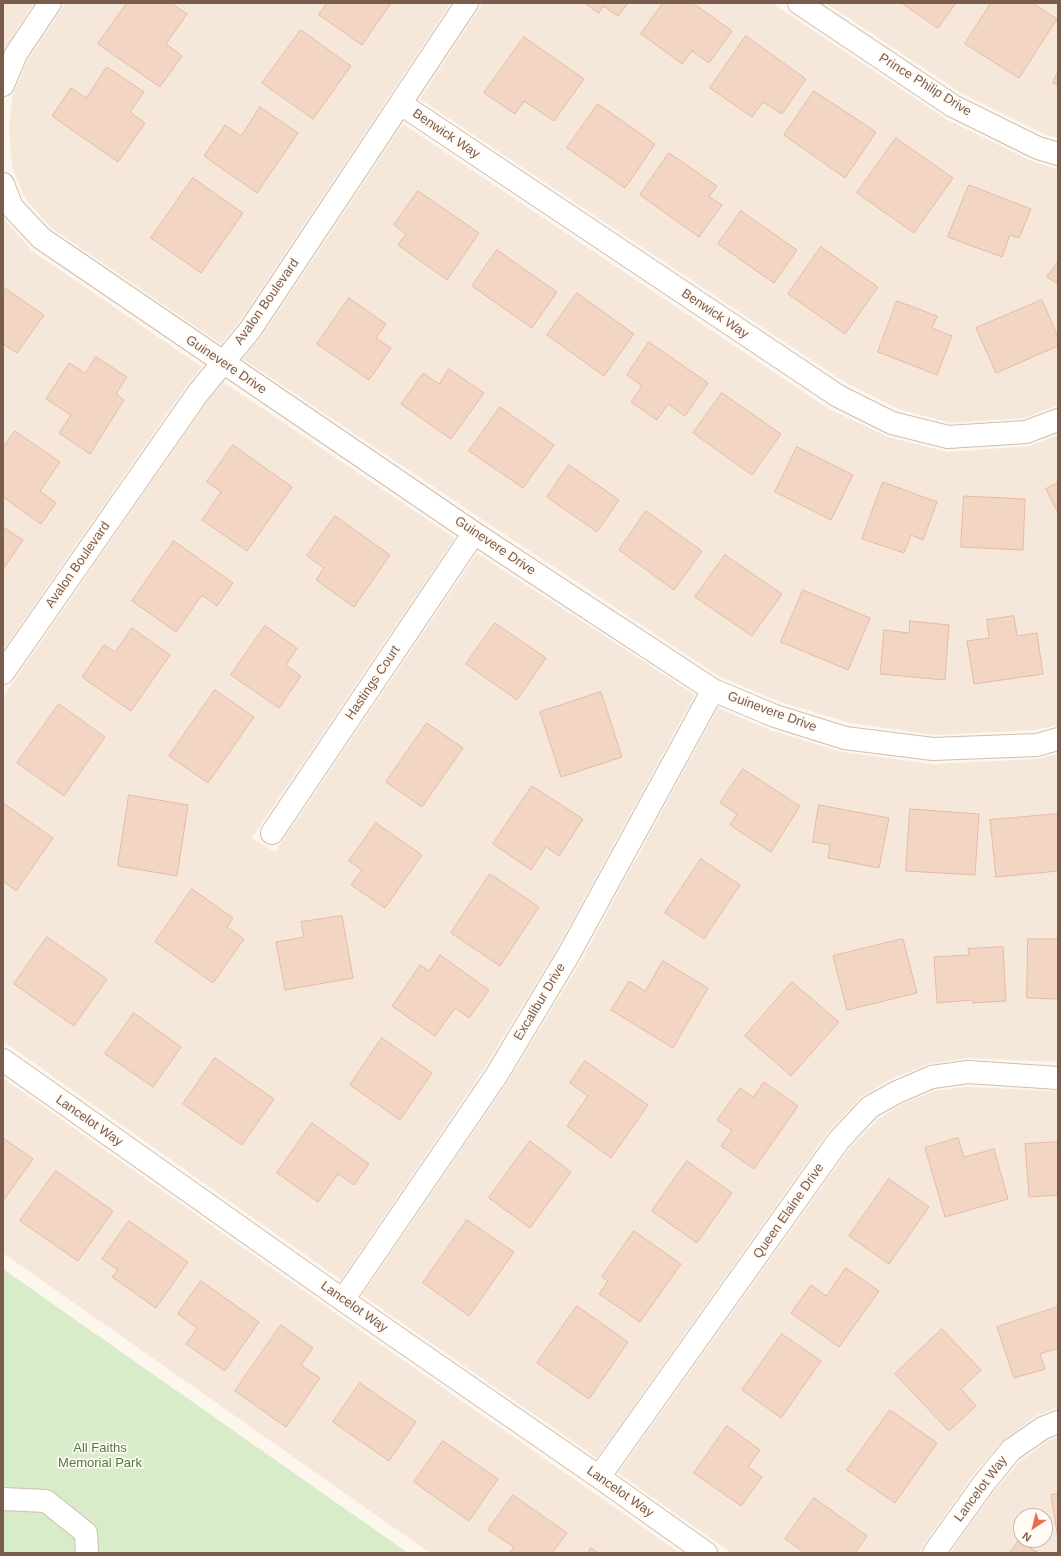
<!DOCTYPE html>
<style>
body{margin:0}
#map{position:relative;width:1061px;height:1556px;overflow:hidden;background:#fdf6ec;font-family:Arial,sans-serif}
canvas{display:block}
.frame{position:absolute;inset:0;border:4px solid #7a5c4d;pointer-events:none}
.north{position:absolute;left:1013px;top:1508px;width:40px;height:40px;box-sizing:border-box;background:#fffaf3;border:1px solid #cabbb1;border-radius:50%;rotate:215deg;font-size:11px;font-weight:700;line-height:16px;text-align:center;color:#7a5c4d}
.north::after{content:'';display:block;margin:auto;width:14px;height:18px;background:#e76f51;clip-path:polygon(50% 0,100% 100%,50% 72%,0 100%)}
</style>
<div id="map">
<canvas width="1061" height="1556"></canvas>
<div class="frame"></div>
<div class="north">N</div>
</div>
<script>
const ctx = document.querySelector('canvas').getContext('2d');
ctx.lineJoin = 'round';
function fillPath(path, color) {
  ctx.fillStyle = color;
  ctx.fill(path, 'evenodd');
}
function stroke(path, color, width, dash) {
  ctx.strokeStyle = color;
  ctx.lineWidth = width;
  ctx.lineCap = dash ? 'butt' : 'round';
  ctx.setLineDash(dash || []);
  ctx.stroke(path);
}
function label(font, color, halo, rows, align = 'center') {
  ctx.font = font + ' Arial,sans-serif';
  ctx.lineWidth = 3.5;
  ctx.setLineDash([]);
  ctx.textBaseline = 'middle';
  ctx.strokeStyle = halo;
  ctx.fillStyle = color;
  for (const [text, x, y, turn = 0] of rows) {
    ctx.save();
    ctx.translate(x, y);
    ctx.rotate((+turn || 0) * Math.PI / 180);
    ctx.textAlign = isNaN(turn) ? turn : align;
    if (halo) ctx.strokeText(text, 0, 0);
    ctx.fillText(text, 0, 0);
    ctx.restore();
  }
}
fillPath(new Path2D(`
 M3 3H34L3 51Z
 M66 3H451L240 321 221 344 50 227 25 198 12 168 9 130 12 97 28 60Z
 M483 3H772L946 119 1033 162 1058 169V405L1025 418 951 423 898 409 846 383 420 99Z
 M826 3H1058V138L1044 134 961 93Z
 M403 124 829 409 888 437 948 452 1029 446 1058 435V725L1036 730 936 735 850 723 781 702 720 677 483 520 243 359 261 337Z
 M3 218 32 251 202 367 187 385 3 650Z
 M223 382 455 538 252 838 275 852 477 553 695 695 558 947 484 1069 341 1280 3 1041V697L208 400Z
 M718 708 770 730 842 752 932 764 1036 759 1058 754V1062L967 1058 929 1064 891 1079 861 1097 828 1132 597 1458 362 1295 507 1083 581 961Z
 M3 1078 324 1305 680 1553H430L3 1253Z
 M966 1087 1058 1091V1407L1036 1416 1001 1442 973 1475 918 1553H732L618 1473 849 1149 878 1119 902 1104 934 1091Z
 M1058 1437V1553H950L994 1491 1020 1461 1048 1441ZM1021 1516H1045V1540H1021Z`), '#f5e8da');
fillPath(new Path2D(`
 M3 1269 408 1553H3Z`), '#d8ecc9');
const building = new Path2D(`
 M127 3H171L187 14 166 44 182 56 160 87 98 44Z
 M327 3H391L362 45 319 15Z
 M585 3H628L618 16 603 6 599 13Z
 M663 3H693L732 31 709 63 692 51 682 64 641 34Z
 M902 3H956L938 28Z
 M991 3H1032L1057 19 1019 78 965 44Z
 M301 30 351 66 313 119 262 83Z
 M746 36 806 79 782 114 763 102 752 117 710 88Z
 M524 37 584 79 554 121 524 101 515 114 484 93Z
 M107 67 144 92 130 112 145 123 118 162 52 116 71 88 86 98Z
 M1058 71V85L1053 83Z
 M814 91 876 132 845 178 784 135Z
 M598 104 655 144 625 188 567 148Z
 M260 107 298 133 257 193 204 156 225 125 241 136Z
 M896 138 953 178 914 233 857 193Z
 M669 153 717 186 709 197 722 205 699 237 640 195Z
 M193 178 243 213 201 273 151 238Z
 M969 185 1031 209 1019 238 1010 235 1002 257 948 237Z
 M418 191 479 233 447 280 398 245 406 234 394 225Z
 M741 211 797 250 774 283 718 244Z
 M821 247 878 287 845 334 788 294Z
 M497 250 557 292 532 328 472 286Z
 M1058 262V284L1047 277Z
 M3 287 44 315 17 353 3 344Z
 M577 293 634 334 604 376 547 335Z
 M349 298 386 324 376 338 391 348 369 380 317 344Z
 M1042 300 1058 337V346L996 373 976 328Z
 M897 301 937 316 932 328 952 336 937 375 878 352Z
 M649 342 708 383 685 416 668 404 657 420 631 402 642 386 627 375Z
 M96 357 127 377 116 394 124 400 90 454 59 433 71 415 46 399 69 363 85 373Z
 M449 369 484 393 451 439 401 404 423 373 439 384Z
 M722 393 781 434 752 475 693 433Z
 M500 407 554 445 523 488 469 451Z
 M15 431 60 462 40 491 56 503 41 524 3 497V448Z
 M233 445 292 487 247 551 202 520 221 492 207 482Z
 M797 447 853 475 831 520 775 492Z
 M569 465 619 500 597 532 547 497Z
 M883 482 937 502 923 540 911 535 904 553 862 539Z
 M1058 483V513L1046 489Z
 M964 496 1025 499 1023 550 961 547Z
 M646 511 702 551 674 590 619 550Z
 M335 516 390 555 354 607 316 580 324 568 307 556Z
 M3 527 23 540 3 569Z
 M174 541 233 583 217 606 202 595 176 632 132 601Z
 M725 555 782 594 752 636 695 597Z
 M803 590 870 618 848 670 781 642Z
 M1014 616 1017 636 1037 633 1043 674 974 684 967 641 989 638 987 620Z
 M910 621 949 625 945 680 880 674 884 630 909 633Z
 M495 623 546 658 517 700 466 664Z
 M265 626 297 648 286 665 301 676 279 708 231 675Z
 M132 628 170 655 131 711 82 677 104 645 115 652Z
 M215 690 254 717 208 783 169 756Z
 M601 692 622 757 561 777 540 712Z
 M59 704 105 737 64 796 17 763Z
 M427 723 463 748 422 807 386 782Z
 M743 769 800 806 771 852 730 825 737 814 720 803Z
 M532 786 583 819 559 856 546 847 531 870 493 844Z
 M129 795 188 805 177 876 118 866Z
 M3 803 53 838 16 891 3 881Z
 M819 805 889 818 879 868 828 858 830 845 813 842Z
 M910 809 979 814 975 875 906 871Z
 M1058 814V871L996 877 990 820Z
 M376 823 422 855 385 908 351 885 362 870 349 861Z
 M701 859 740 885 704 939 665 913Z
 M490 874 539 907 500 966 451 933Z
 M192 889 233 918 227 927 244 939 213 983 155 942Z
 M342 916 353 978 285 990 276 942 304 937 301 922Z
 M47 937 107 979 74 1026 14 984Z
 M903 939 917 993 847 1010 833 956Z
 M1028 939H1058V999L1027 998Z
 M1003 947 1006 1001 973 1003 972 1000 937 1003 934 957 969 955 968 949Z
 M440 955 489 990 469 1018 455 1008 435 1036 392 1006 420 965 429 971Z
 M663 961 708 988 673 1048 611 1010 629 981 645 991Z
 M792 982 839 1022 791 1076 745 1036Z
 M134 1013 181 1047 153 1087 105 1054Z
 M382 1038 432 1073 400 1120 350 1085Z
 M215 1058 274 1099 242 1145 183 1104Z
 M585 1061 648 1105 611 1158 567 1126 588 1096 570 1083Z
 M764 1082 798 1106 754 1169 721 1146 732 1130 717 1120 740 1088 753 1097Z
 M312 1123 369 1164 354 1185 338 1174 318 1202 277 1173Z
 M3 1138 33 1159 3 1201Z
 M958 1138 964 1157 994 1149 1008 1199 945 1217 925 1148Z
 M530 1141 571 1172 530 1228 489 1198Z
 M1058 1142V1195L1029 1197 1025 1144Z
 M687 1161 732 1193 697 1243 652 1211Z
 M56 1171 113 1211 78 1261 20 1221Z
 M889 1179 929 1207 889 1264 849 1236Z
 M467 1220 514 1252 469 1316 423 1283Z
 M129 1221 188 1262 156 1308 112 1277 118 1270 102 1259Z
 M634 1231 681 1264 640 1322 599 1294 608 1281 602 1277Z
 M846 1268 879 1291 839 1347 791 1313 811 1285 826 1296Z
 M201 1281 259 1322 225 1371 186 1344 197 1328 178 1314Z
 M577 1306 628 1342 589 1399 537 1363Z
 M1058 1307V1348L1040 1354 1045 1369 1014 1378 997 1327Z
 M281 1325 313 1348 301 1365 320 1378 286 1427 235 1391Z
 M942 1329 981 1370 961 1389 976 1406 949 1431 895 1374Z
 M782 1334 821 1361 781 1418 742 1390Z
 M360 1383 416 1422 389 1461 333 1422Z
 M890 1410 937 1443 895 1503 847 1470Z
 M727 1426 760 1450 748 1467 762 1477 741 1506 694 1473Z
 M443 1441 498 1479 469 1521 414 1482Z
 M1058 1494V1539L1051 1495Z
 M513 1495 567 1533 552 1553H509L514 1547 488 1530Z
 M814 1498 867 1536 855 1553H805L785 1539Z
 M1019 1540 1038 1553H1010Z
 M591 1548 598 1553H588Z`);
fillPath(building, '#f3d5c3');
stroke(building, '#e6bba3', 1);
const minor = new Path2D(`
 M799 3 953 106 1038 148 1058 154
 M3 85 16 54 50 3
 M401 104 838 396 892 423 948 437 1026 432 1058 420
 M3 184 12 207 41 238 474 533 713 690 775 716 845 738 933 749 1037 745 1058 739
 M3 673 198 393 250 330 467 3
 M272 833 474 533
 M3 1060 343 1300 599 1477 706 1553
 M343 1300 496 1076 569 954 713 690
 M599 1477 839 1140 870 1107 897 1092 932 1077 968 1072 1058 1078
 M3 1499 46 1501 86 1533 87 1553
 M934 1553 984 1483 1011 1450 1043 1428 1058 1422`);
stroke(minor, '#d1beb0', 24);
stroke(minor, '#fff', 22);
label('13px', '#7a5c4d', '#fffaf3', [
 ["Prince Philip Drive",925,85,32],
 ["Benwick Way",446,134,34],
 ["Avalon Boulevard",267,302,-55],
 ["Benwick Way",715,314,34],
 ["Guinevere Drive",226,365,34],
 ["Guinevere Drive",495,546,34],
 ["Avalon Boulevard",78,565,-55],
 ["Hastings Court",373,683,-56],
 ["Guinevere Drive",772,712,20],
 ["Excalibur Drive",540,1002,-59],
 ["Lancelot Way",89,1121,35],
 ["Queen Elaine Drive",789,1211,-55],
 ["Lancelot Way",354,1307,35],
 ["Lancelot Way",981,1489,-53],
 ["Lancelot Way",620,1492,35]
]);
label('13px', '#537a41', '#fffaf3', [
 ["All Faiths",100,1448],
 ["Memorial Park",100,1463]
]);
</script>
